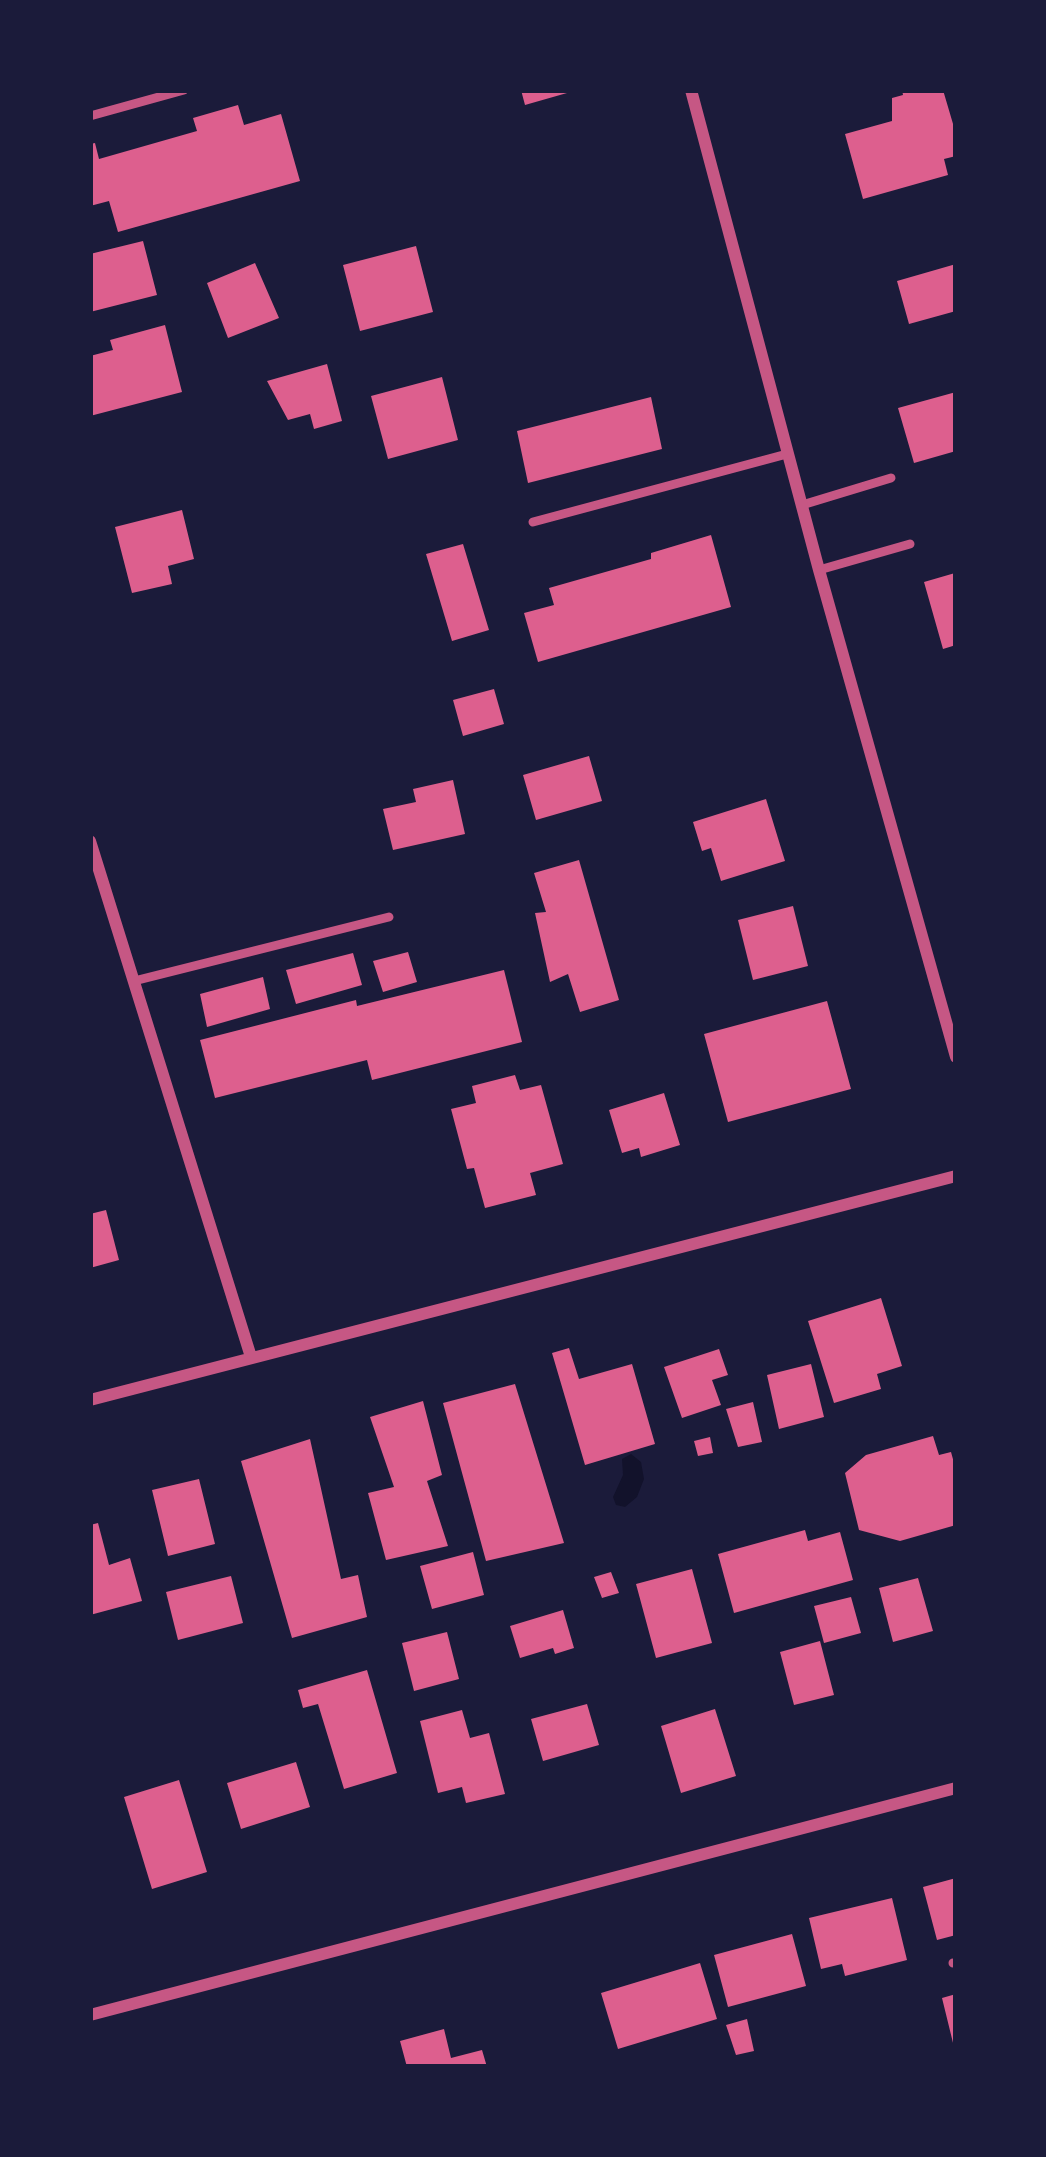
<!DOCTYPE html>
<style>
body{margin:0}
#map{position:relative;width:1046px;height:2157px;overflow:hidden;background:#1b1b3a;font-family:Raleway,sans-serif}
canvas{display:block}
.frame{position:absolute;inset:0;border:93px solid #1b1b3a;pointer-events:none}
</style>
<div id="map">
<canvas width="1046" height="2157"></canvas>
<div class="frame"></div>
</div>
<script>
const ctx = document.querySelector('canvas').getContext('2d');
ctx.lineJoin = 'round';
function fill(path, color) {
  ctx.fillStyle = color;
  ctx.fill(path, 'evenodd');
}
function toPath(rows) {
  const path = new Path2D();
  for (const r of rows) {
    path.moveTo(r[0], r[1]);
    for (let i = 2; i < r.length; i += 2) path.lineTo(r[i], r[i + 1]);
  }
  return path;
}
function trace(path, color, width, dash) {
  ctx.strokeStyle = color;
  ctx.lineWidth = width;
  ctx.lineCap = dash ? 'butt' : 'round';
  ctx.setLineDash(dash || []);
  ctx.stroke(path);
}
const water = toPath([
 [631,1454,641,1462,644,1479,637,1497,625,1507,616,1505,613,1497,623,1475,622,1459]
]);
const building = toPath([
 [521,90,574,90,574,91,525,105],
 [902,90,943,90,956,134,956,156,944,159,948,175,863,199,845,134,892,121,892,98,903,95],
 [238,105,244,125,281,114,300,181,118,232,109,201,90,206,90,144,95,143,99,159,197,131,193,118],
 [143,241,157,295,90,312,90,254],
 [416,246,433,312,360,331,343,265],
 [255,263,279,318,228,338,207,283],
 [956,264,956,311,909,324,897,281],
 [165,325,182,392,90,416,90,356,113,350,110,340],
 [327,364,342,421,314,429,310,414,288,420,267,381],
 [442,377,458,440,388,459,371,396],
 [956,392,956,451,914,463,898,408],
 [651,397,662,449,528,483,517,431],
 [182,510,194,559,168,566,172,584,132,593,115,527],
 [711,535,731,607,538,662,524,613,554,605,549,588,651,559,651,553],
 [463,544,489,630,452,641,426,554],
 [955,573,956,645,943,649,924,582],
 [494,689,504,724,463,736,453,700],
 [589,756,602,801,536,820,523,775],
 [453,780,465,834,393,850,383,809,416,802,413,789],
 [766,799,785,861,721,881,711,848,702,851,693,822],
 [579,860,619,1000,580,1012,568,974,550,982,535,913,546,912,534,873],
 [793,906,808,966,753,980,738,920],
 [408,952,417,982,383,992,373,961],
 [353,953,362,985,296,1004,286,970],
 [504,970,522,1042,372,1080,367,1060,215,1098,200,1040,356,1000,357,1006],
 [263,977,270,1009,207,1027,200,994],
 [827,1001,851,1089,728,1122,704,1034],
 [515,1075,520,1090,541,1085,563,1164,530,1173,536,1195,485,1208,474,1168,467,1169,451,1109,476,1103,472,1086],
 [664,1093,680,1145,641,1157,639,1148,622,1153,609,1110],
 [106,1210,119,1260,90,1268,90,1214],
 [881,1298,902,1366,877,1374,881,1389,834,1403,808,1321],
 [569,1348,579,1379,632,1364,655,1444,585,1465,552,1353],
 [719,1349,728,1375,712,1380,721,1405,682,1418,664,1367],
 [811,1364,824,1417,779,1429,767,1375],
 [515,1384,564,1543,486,1561,443,1403],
 [423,1401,442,1475,427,1481,448,1546,386,1560,368,1493,394,1487,370,1417],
 [753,1402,762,1442,738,1447,726,1409],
 [933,1436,939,1455,951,1452,956,1470,956,1525,900,1541,859,1530,845,1473,866,1455],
 [710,1437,713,1453,698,1456,694,1441],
 [310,1439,341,1579,358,1575,367,1617,292,1638,241,1461],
 [199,1479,215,1544,168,1556,152,1490],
 [98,1523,109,1565,130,1558,142,1601,90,1615,90,1525],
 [805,1530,808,1541,840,1532,853,1580,734,1613,718,1554],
 [473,1552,484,1595,432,1609,420,1566],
 [692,1569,712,1643,656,1658,636,1584],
 [611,1572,619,1593,602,1598,594,1577],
 [231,1576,243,1623,178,1640,166,1592],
 [918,1578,933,1631,893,1642,879,1588],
 [851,1597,861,1633,824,1643,814,1606],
 [563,1610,574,1648,555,1654,553,1648,520,1658,510,1626],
 [447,1632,459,1679,414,1691,402,1643],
 [820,1641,834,1695,794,1705,780,1652],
 [367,1670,397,1773,344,1789,318,1704,303,1708,298,1690],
 [587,1704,599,1745,543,1761,531,1719],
 [715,1709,736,1776,681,1793,661,1726],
 [462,1710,470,1738,489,1733,505,1794,466,1803,462,1787,438,1793,420,1721],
 [296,1762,310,1807,241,1829,227,1783],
 [179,1780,207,1872,152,1889,124,1797],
 [956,1878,956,1935,937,1940,923,1887],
 [892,1898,907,1960,845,1976,842,1964,821,1969,809,1918],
 [792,1934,806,1986,728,2007,714,1955],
 [700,1963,717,2019,618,2049,601,1993],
 [956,1994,956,2047,954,2047,942,1998],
 [747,2019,754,2051,736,2055,726,2025],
 [444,2029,451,2058,482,2050,487,2067,407,2067,400,2041]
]);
const service = toPath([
 [90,116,184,90],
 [802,505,891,478],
 [533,522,787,454],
 [819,570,910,544],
 [134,981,389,917],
 [953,1963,956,1963]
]);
const minor = toPath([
 [691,90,819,570,956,1057],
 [90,841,251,1357],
 [90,1400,956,1176],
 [90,2015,956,1788]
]);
fill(water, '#12122b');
fill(building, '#dd5f8e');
trace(service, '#c65784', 9);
trace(minor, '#c65784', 12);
</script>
